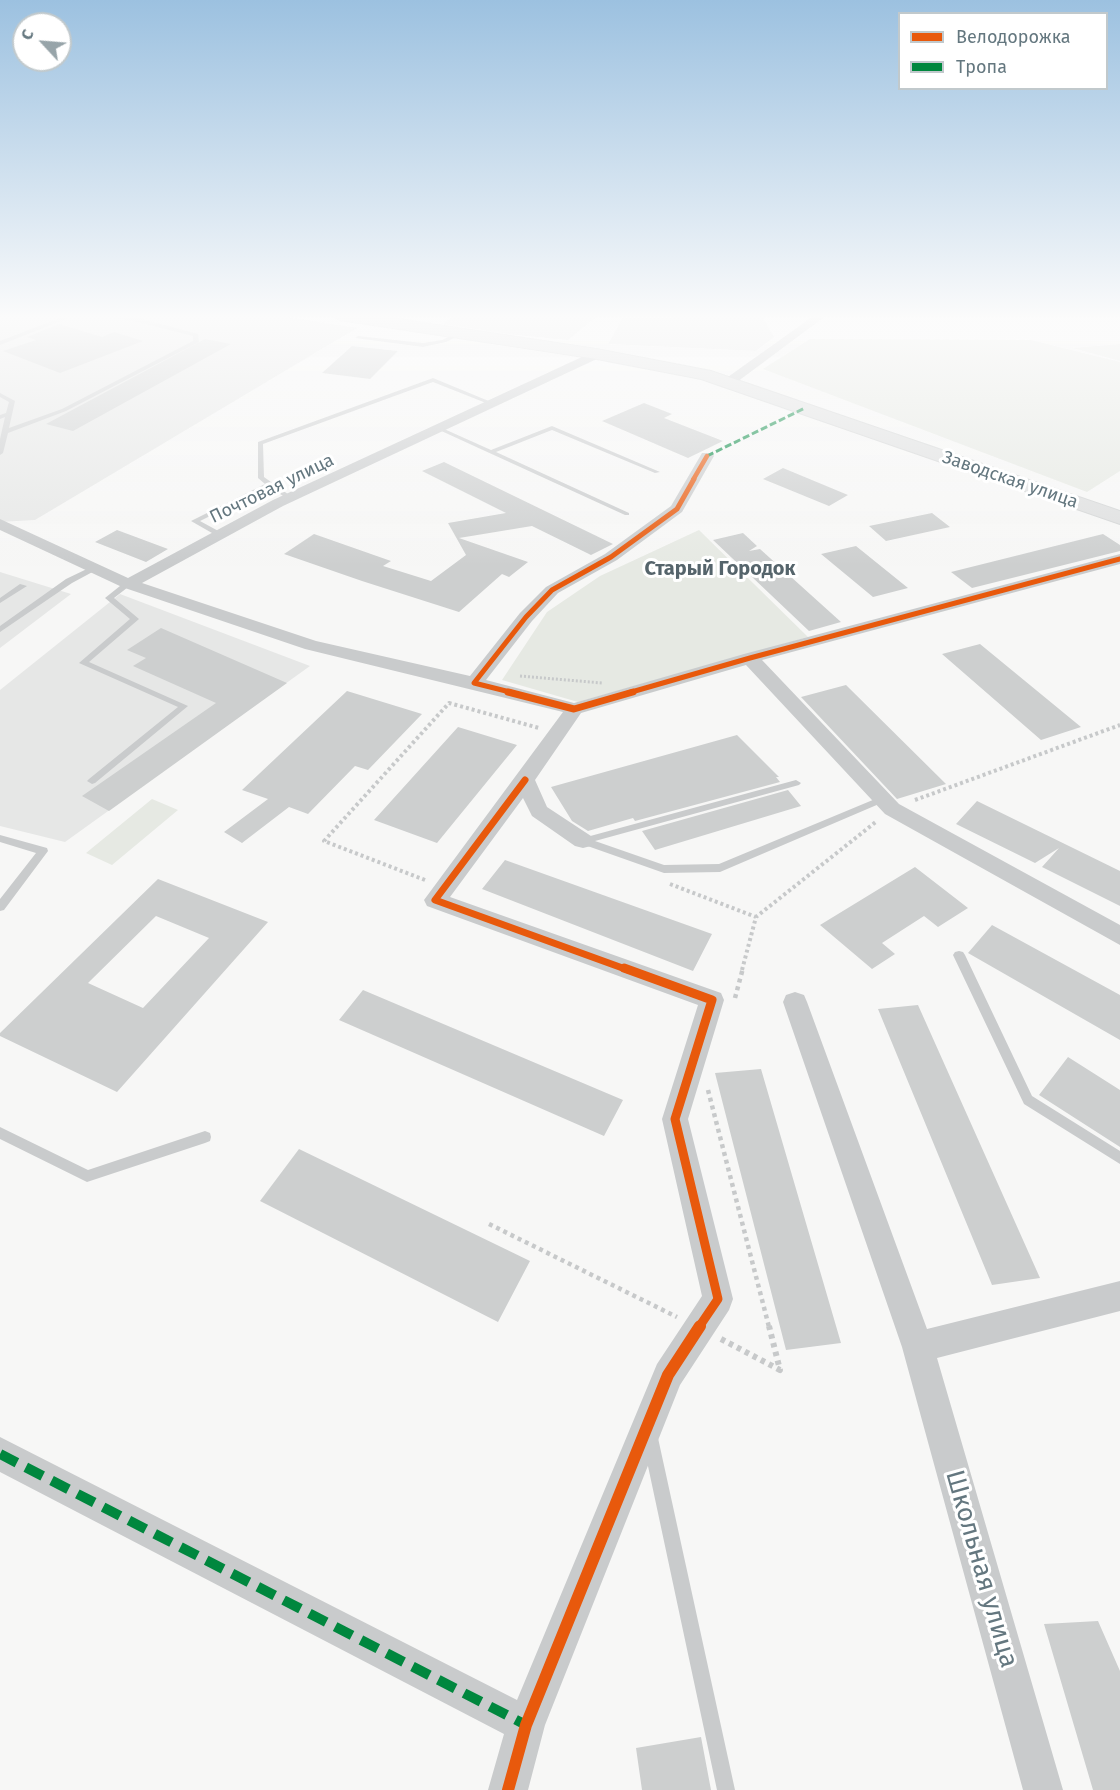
<!DOCTYPE html>
<meta charset="utf-8">
<style>
body{margin:0}
#map{position:relative;width:1120px;height:1790px;overflow:hidden;background:#f7f7f6;font-family:"Fira Sans",sans-serif}
canvas{display:block}
.legend{position:absolute;left:898px;top:12px;width:210px;height:78px;box-sizing:border-box;background:#fff;border:2px solid #c1c9cc;margin:0;padding:8px 10px;list-style:none;font-size:18px;color:#64777f}
.legend li{display:flex;align-items:center;gap:12px;height:30px}
.legend b{width:30px;border:2px solid #c1c9cc}
.north{position:absolute;left:12px;top:12px;width:60px;height:60px;box-sizing:border-box;background:#fff;border:2px solid #c1c9cc;border-radius:50%;rotate:296deg;font-size:16px;font-weight:700;line-height:24px;text-align:center;color:#64777f}
.north::after{content:'';display:block;margin:auto;width:21px;height:27px;background:#97a4a9;clip-path:polygon(50% 0,100% 100%,50% 72%,0 100%)}
</style>
<div id="map">
<canvas width="1120" height="1790"></canvas>
<ul class="legend">
<li><b style="height:8px;background:#e8590c"></b>Велодорожка</li>
<li><b style="height:8px;background:#00873e"></b>Тропа</li>
</ul>
<div class="north">С</div>
</div>
<script>
const ctx = document.querySelector('canvas').getContext('2d');
ctx.lineJoin = 'round';
function fill(path, color) {
  ctx.fillStyle = color;
  ctx.fill(path, 'evenodd');
}
function toPath(rows) {
  const path = new Path2D();
  for (const r of rows) {
    path.moveTo(r[0], r[1]);
    for (let i = 2; i < r.length; i += 2) path.lineTo(r[i], r[i + 1]);
  }
  return path;
}
function trace(path, color, width, dash) {
  ctx.strokeStyle = color;
  ctx.lineWidth = width;
  ctx.lineCap = dash ? 'butt' : 'round';
  ctx.setLineDash(dash || []);
  ctx.stroke(path);
}
function label(font, color, halo, rows, align = 'center') {
  ctx.font = font + ' "Fira Sans",sans-serif';
  ctx.lineWidth = 6;
  ctx.setLineDash([]);
  ctx.textBaseline = 'middle';
  ctx.strokeStyle = halo;
  ctx.fillStyle = color;
  for (const [text, x, y, turn = 0] of rows) {
    ctx.save();
    ctx.translate(x, y);
    ctx.rotate((+turn || 0) * Math.PI / 180);
    ctx.textAlign = isNaN(turn) ? turn : align;
    if (halo) ctx.strokeText(text, 0, 0);
    ctx.fillText(text, 0, 0);
    ctx.restore();
  }
}
const built = toPath([
 [0,315,271,315,357,328,35,520,0,522],
 [455,315,529,316,598,315,568,340,507,334,444,324],
 [678,315,761,315,774,337,756,351,608,344,623,318,674,318],
 [0,572,71,594,0,648],
 [120,594,310,666,65,842,0,826,0,690]
]);
const green = toPath([
 [810,339,1031,340,1120,362,1120,471,1087,492,763,369],
 [1120,344,1120,361,1072,348],
 [699,530,808,637,578,702,502,680,547,612,600,576],
 [152,799,178,810,112,865,86,853]
]);
const building = toPath([
 [59,324,102,337,114,332,143,341,60,373,3,351,36,340,27,337],
 [205,339,231,344,73,431,46,424],
 [352,346,398,351,370,379,322,373],
 [644,403,672,414,664,418,723,441,688,458,602,421],
 [444,462,613,544,591,555,532,526,459,538,528,562,509,577,502,574,459,612,362,581,284,554,314,534,391,561,383,566,431,581,466,555,448,523,506,513,422,471],
 [783,468,848,495,829,506,763,479],
 [932,513,950,527,886,541,869,526],
 [117,530,168,549,146,562,95,542],
 [743,533,757,546,749,551,760,549,841,622,809,631,713,540],
 [1103,534,1120,545,1120,551,972,588,951,572],
 [856,546,908,588,873,597,821,554],
 [161,628,287,683,109,811,82,796,216,703,133,666,146,658,127,650],
 [980,644,1081,727,1041,740,942,654],
 [846,685,946,784,897,799,801,697],
 [347,691,422,714,368,770,355,766,308,814,289,807,242,843,224,832,268,799,242,790],
 [458,727,517,745,437,843,374,820],
 [737,735,779,777,776,777,780,782,635,821,633,818,588,831,572,821,551,787],
 [788,790,801,806,655,850,642,831],
 [977,801,1120,871,1120,906,1042,867,1059,848,1035,863,956,824],
 [505,860,712,934,693,971,482,889],
 [915,867,968,908,938,927,924,916,882,943,895,954,872,969,820,925],
 [158,879,268,922,117,1092,0,1036,0,1033],
 [156,916,209,938,143,1008,88,983],
 [992,925,1120,995,1120,1040,968,953],
 [363,990,623,1100,604,1136,339,1020],
 [918,1005,1040,1278,992,1285,878,1009],
 [1068,1057,1120,1090,1120,1147,1039,1095],
 [761,1069,841,1343,786,1350,715,1073],
 [299,1149,530,1261,498,1322,260,1201],
 [1098,1621,1120,1671,1120,1790,1093,1790,1044,1624],
 [701,1737,711,1790,642,1790,636,1748]
]);
const pathFar3 = toPath([
 [520,676,602,683]
]);
const pathFar2 = toPath([
 [915,800,1120,725],
 [425,880,324,841,449,703,539,728],
 [670,884,756,917],
 [742,970,756,917,877,821]
]);
const pathFar1 = toPath([
 [735,998,743,968],
 [708,1090,769,1327],
 [489,1224,677,1317]
]);
const path = toPath([
 [721,1339,780,1370,769,1326]
]);
const lane = toPath([
 [68,315,76,315,0,345,0,341,68,315],
 [99,315,138,318,198,334,199,342,66,411,8,433,3,453,0,455,0,439,5,417,0,419,0,415,6,413,9,402,0,397,0,393,15,401,9,428,62,409,193,341,193,336,138,322,99,315],
 [460,331,462,334,446,342,423,347,355,338,358,336,423,343,442,340,460,331],
 [433,378,496,404,491,405,433,382,263,444,264,477,292,497,292,499,288,499,269,487,200,521,222,533,222,537,219,537,191,521,265,484,258,478,258,442,433,378],
 [552,426,660,472,655,473,552,430,496,452,629,513,629,515,625,515,437,429,442,428,491,450,552,426],
 [91,567,98,569,72,583,0,632,0,626,66,579,91,567],
 [125,582,132,584,114,598,139,619,89,662,188,706,95,783,92,784,87,781,89,779,178,707,79,663,130,619,105,598,125,582],
 [20,584,27,586,0,603,0,598,20,584],
 [796,780,801,783,799,785,595,841,664,865,719,864,880,797,883,796,888,799,886,801,720,872,664,873,579,843,578,841,583,838,796,780],
 [0,835,47,848,48,851,4,910,0,911,0,899,36,853,0,842,0,835],
 [959,951,963,952,965,955,1032,1096,1120,1151,1120,1164,1024,1104,953,955,955,952,959,951],
 [0,1127,88,1170,205,1131,210,1133,211,1137,210,1141,205,1143,87,1182,0,1139,0,1127],
 [650,1430,655,1433,658,1438,735,1790,717,1790,642,1438,645,1433,650,1430]
]);
const street = toPath([
 [815,315,827,315,733,385,725,385,723,382,725,379,815,315],
 [597,350,603,354,601,357,283,506,142,583,316,641,470,676,520,613,546,587,605,554,671,506,702,453,712,453,714,456,682,512,617,560,558,593,532,621,486,680,574,703,744,654,1120,554,1120,564,762,660,899,804,1120,925,1120,945,885,814,746,665,581,713,535,780,547,807,591,836,594,841,591,846,583,848,575,846,532,816,523,798,450,897,721,993,724,1000,688,1119,733,1299,729,1310,680,1385,545,1725,528,1790,488,1790,504,1734,0,1472,0,1437,517,1700,657,1364,702,1296,662,1119,698,1005,427,906,424,900,563,712,305,649,122,587,0,530,0,519,128,578,273,500,597,350],
 [795,992,804,995,807,1002,927,1329,1120,1281,1120,1311,937,1358,1063,1790,1023,1790,902,1347,783,1002,786,995,795,992]
]);
const secondary = toPath([
 [332,315,371,315,597,349,711,371,1120,511,1120,524,701,379,597,359,340,320,332,315]
]);
const quietFar1 = toPath([
 [707,456,805,408]
]);
const quiet = toPath([
 [0,1454,526,1725]
]);
const cyclewayFar4 = toPath([
 [693,480,707,456]
]);
const cyclewayFar3 = toPath([
 [514,693,474,683,526,617,552,590,611,557,677,509,694,479],
 [628,693,750,658,1120,559]
]);
const cyclewayFar2 = toPath([
 [508,692,574,709,633,692],
 [525,780,435,900,628,970]
]);
const cyclewayFar1 = toPath([
 [624,968,712,1000,675,1119,718,1299,699,1327]
]);
const cycleway = toPath([
 [508,1790,526,1725,668,1375,700,1326]
]);
const farStreetnames = [
 ["Заводская улица",1010,480,19],
 ["Почтовая улица",272,489,-26]
];
const farQuarternames = [
 ["Старый Городок",720,569]
];
const nearStreetnames = [
 ["Школьная улица",981,1569,74]
];
fill(built, '#e6e7e6');
fill(green, '#e6e9e3');
fill(building, '#cdcfcf');
trace(secondary, '#d2d4d4', 2);
trace(pathFar3, '#c7c9ca', 3, [2, 2]);
trace(pathFar2, '#c7c9ca', 4, [3, 3]);
trace(pathFar1, '#c7c9ca', 4.5, [4, 4]);
trace(path, '#c7c9ca', 6, [4.5, 4.5]);
fill(lane, '#c9cbcc');
fill(street, '#c9cbcc');
fill(secondary, '#dedfdf');
trace(quietFar1, '#00873e', 3, [7, 3]);
trace(quiet, '#00873e', 10, [19, 10]);
trace(cyclewayFar4, '#e8590c', 4.5);
trace(cyclewayFar3, '#e8590c', 5);
trace(cyclewayFar2, '#e8590c', 7);
trace(cyclewayFar1, '#e8590c', 9);
trace(cycleway, '#e8590c', 12);
const sky = ctx.createLinearGradient(0, 0, 0, 566);
sky.addColorStop(0, '#9cc1e0');
sky.addColorStop(0.56, '#fbfbfb');
sky.addColorStop(1, '#fbfbfb00');
ctx.fillStyle = sky;
ctx.fillRect(0, 0, 1120, 566);
label('18px', '#64777f', '#fff', farStreetnames);
label('bold 20px', '#55646b', '#fff', farQuarternames);
label('26px', '#64777f', '#fff', nearStreetnames);
</script>
